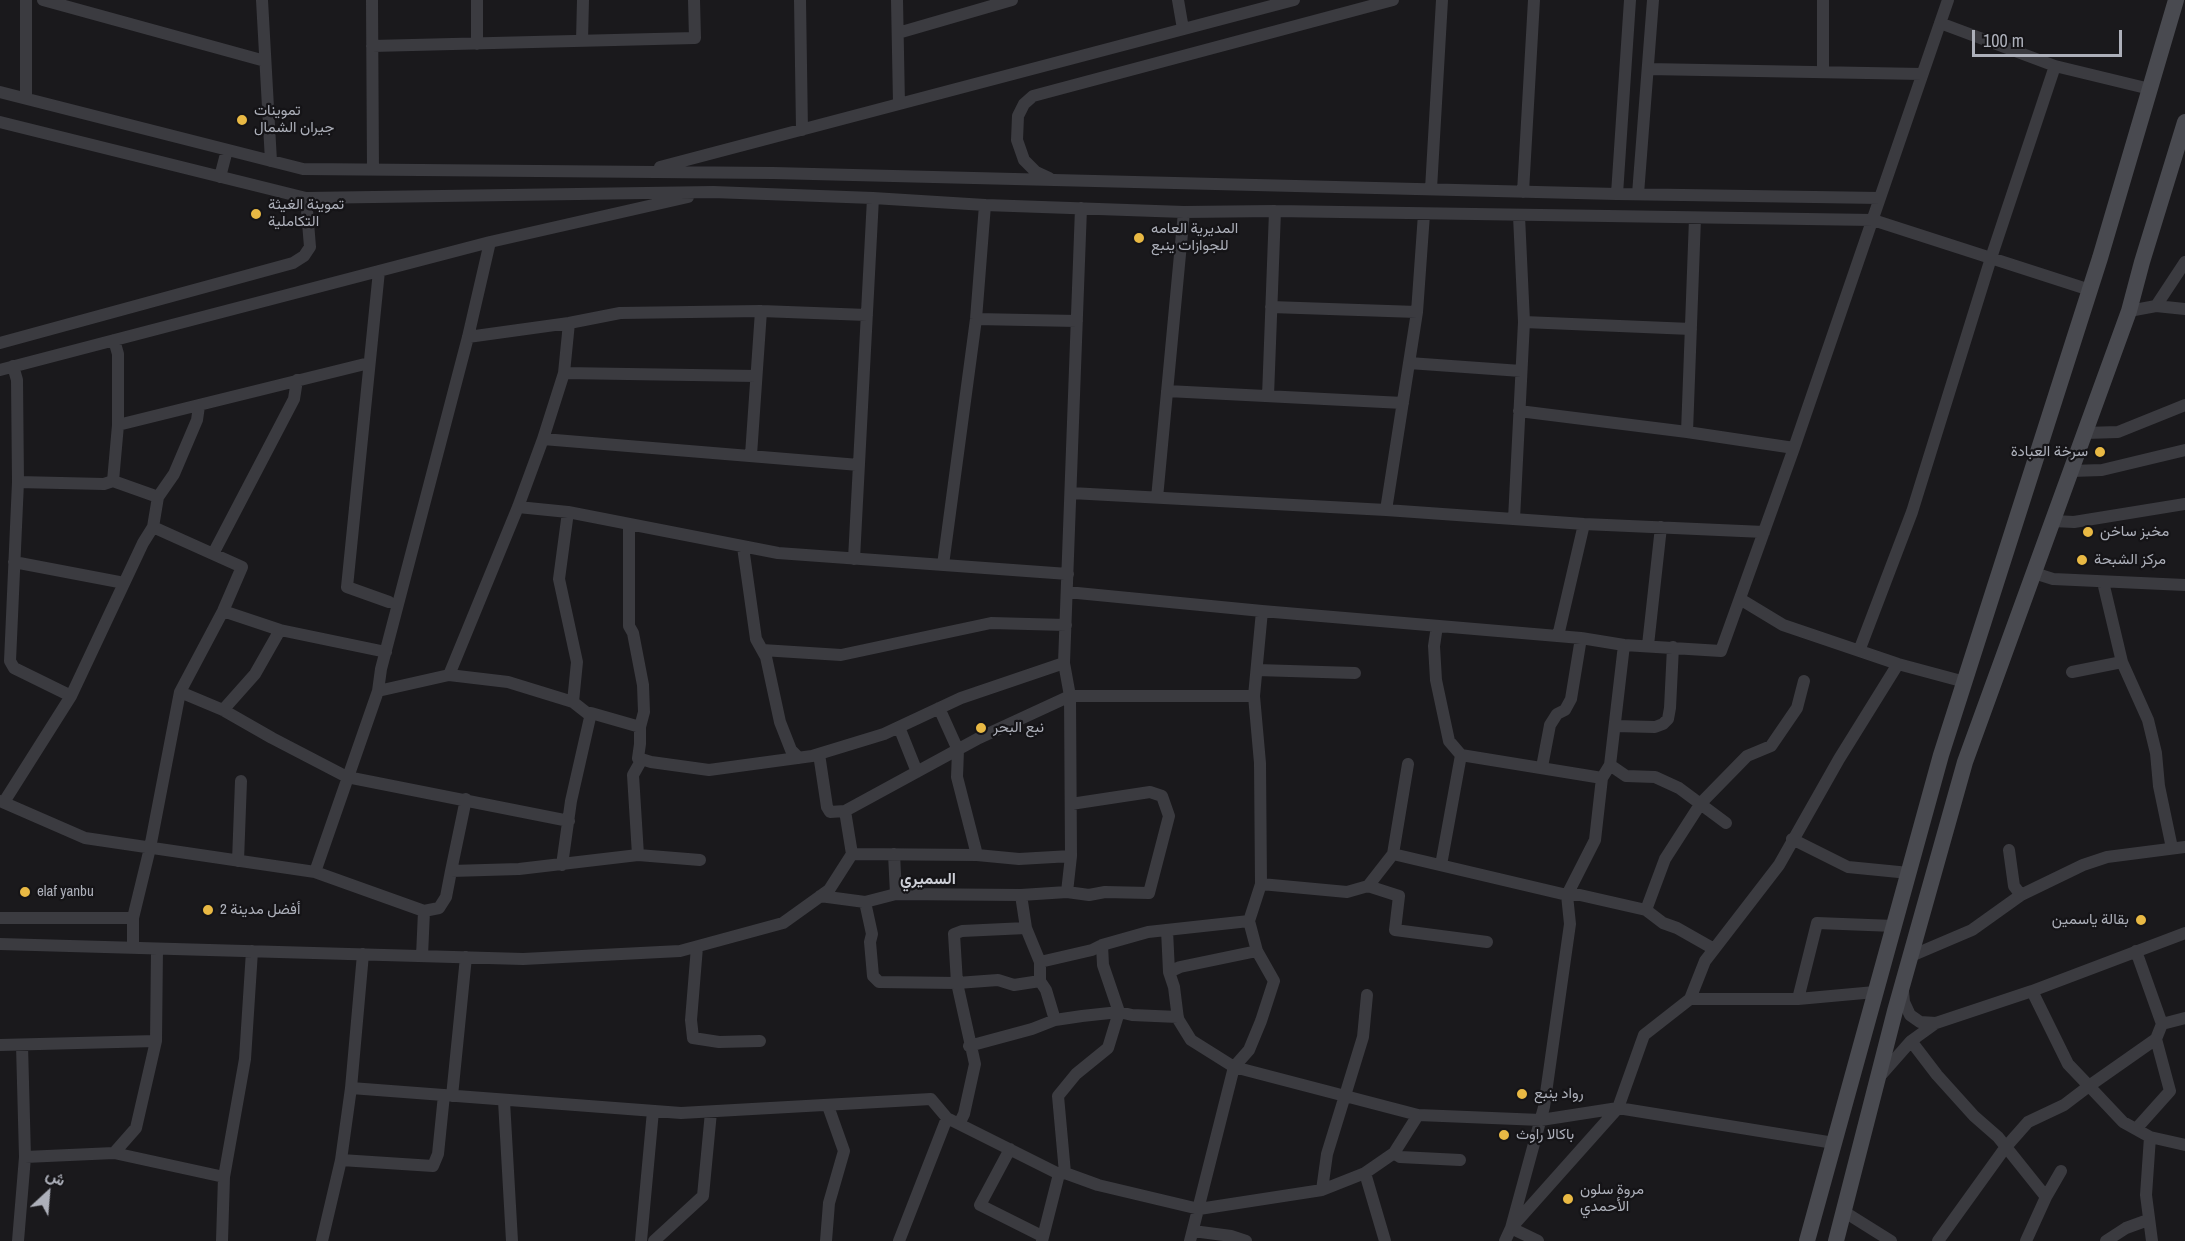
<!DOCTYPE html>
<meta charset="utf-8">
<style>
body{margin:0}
#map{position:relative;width:2185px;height:1241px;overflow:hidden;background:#1a191c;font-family:"Archivo Narrow",Vazirmatn,sans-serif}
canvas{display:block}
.north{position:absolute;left:18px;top:1163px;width:60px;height:60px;-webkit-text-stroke:4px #151417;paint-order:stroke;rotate:26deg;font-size:16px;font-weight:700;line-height:24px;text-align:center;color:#adb0ba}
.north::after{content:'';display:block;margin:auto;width:21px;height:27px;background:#adb0ba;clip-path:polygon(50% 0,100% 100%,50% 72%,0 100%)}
.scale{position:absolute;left:1972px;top:30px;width:150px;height:27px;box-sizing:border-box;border:3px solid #adb0ba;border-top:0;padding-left:8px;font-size:18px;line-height:21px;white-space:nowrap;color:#adb0ba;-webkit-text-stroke:4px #151417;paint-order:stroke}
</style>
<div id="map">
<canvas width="2185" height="1241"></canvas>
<div class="north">ش</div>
<div class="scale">100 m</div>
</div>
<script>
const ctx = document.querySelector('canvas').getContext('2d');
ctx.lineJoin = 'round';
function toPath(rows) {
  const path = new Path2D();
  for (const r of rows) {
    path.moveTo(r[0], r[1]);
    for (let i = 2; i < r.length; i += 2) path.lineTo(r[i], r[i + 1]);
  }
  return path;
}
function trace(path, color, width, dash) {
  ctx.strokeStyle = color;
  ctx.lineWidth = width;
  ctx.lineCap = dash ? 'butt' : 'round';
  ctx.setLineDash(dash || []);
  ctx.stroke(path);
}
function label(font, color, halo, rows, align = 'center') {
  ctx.font = font + ' "Archivo Narrow",Vazirmatn,sans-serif';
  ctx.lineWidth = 4.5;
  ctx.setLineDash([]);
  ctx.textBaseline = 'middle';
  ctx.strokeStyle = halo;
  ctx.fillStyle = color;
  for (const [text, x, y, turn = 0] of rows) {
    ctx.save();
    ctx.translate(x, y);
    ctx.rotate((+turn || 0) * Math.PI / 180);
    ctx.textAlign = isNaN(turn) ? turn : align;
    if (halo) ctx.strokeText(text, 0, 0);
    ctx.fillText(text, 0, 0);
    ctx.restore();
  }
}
const street = toPath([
 [43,0,265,61],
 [262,0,271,161],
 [372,0,373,169],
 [800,0,802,130],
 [897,0,899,104],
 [1178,0,1183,29],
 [1823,0,1823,71],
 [1940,23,2055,66,2150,89],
 [898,33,1012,0],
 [582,41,583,0],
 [477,44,477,0],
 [372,46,695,38,694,0],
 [1648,69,1922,74],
 [0,92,303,169,773,173,1617,194,1880,198],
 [26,98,26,0],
 [0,122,306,198,713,192,873,198,985,205,1184,212,1275,211,1873,220,2090,290],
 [660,167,1294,0],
 [220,177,227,150],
 [1049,178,1036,172,1024,160,1017,140,1018,116,1024,104,1033,96,1393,0],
 [1431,189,1442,0],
 [1523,192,1534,0],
 [1617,194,1630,0],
 [1638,194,1653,0],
 [379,271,347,587,389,602],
 [2156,306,2185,262],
 [1271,307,1417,312],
 [2129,311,2156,306,2185,309],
 [976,319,1077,321],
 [1524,322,1691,329],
 [468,337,569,323,620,313,761,311,867,315],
 [0,343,293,263,304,256,310,247,306,198],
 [1409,363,1521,371],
 [13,366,17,380,18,482,10,661,14,668,71,696],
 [0,370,490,242,688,197],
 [564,373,756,376],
 [1167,391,1403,403],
 [1268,396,1275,211],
 [1519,411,1687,432,1794,448],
 [118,425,369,363],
 [1687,432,1695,218],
 [2085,433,2118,432,2185,405],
 [543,439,859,465],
 [751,455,761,311],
 [2071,471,2102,470,2185,450],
 [113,481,118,425,118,354,114,340],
 [18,482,104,484,113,481,158,497],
 [1071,493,1386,510,1584,524,1764,532],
 [1157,498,1184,212],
 [518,507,568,512,778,553,1068,574],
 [1386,510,1417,312,1424,214],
 [568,512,559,579,577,662,573,702],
 [1514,519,1524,322,1519,216],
 [2053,521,2074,522,2185,504],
 [629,524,629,626,633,633,643,685,644,712,640,727,640,744,638,758,651,762,709,770,812,756,884,734,961,698,1064,663],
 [153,527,158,497,174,474,197,420,199,406],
 [743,547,756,639,766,657,780,722,791,750,799,758],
 [214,552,294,399,297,380],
 [854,559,873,198],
 [14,562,119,582],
 [943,565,976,319,985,205],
 [2034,573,2053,579,2185,585],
 [2103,582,2122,662,2148,720,2156,753,2159,786,2172,848],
 [1067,592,1262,611,1581,638,1624,645,1721,651,1794,448,1948,0],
 [1740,599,1783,625,1898,664,1965,682],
 [223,611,280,630,386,652],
 [1437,626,1434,646,1436,680,1449,741,1461,755],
 [1558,636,1584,524],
 [1648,645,1661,527],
 [762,650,841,655,991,623,1066,625],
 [1859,651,1912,512,1991,258,2055,66],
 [1257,670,1355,673],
 [2072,672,2122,662],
 [449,675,508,682,573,702,587,713,591,713],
 [378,691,449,675,518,507,543,439,564,373,569,323],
 [180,692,223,710,272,738,347,777,569,821],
 [939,708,958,750,957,777,977,855],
 [223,710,255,674,280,630],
 [1615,726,1655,727,1663,724,1668,719,1670,708,1673,647],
 [899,727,917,772],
 [819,754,827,807,830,812,845,811],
 [1610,765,1626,776,1655,777,1679,788,1726,823],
 [1542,767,1550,725,1557,714,1565,710,1571,699,1581,638],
 [0,801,85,838,315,872,424,911,422,956],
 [4,802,71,696,143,543,153,527,242,567,223,611,180,692,150,848,133,918,133,948],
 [1792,839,1848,867,1909,873],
 [2009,850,2014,886,2021,895],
 [852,854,977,855,1019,859,1071,856],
 [894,854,896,894],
 [1393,854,1567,895,1580,895,1646,910,1663,923,1677,928,1714,949],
 [638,855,700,860],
 [238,861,241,781],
 [562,865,571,801,591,713,640,727],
 [1441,865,1461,755,1602,778],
 [451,871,466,799],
 [315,872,378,691,381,669,468,337,490,242],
 [1261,884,1347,892,1368,886,1399,896,1395,930,1487,942],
 [1368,886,1393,854,1408,764],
 [1067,892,1071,856,1070,696,1254,696],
 [1021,895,1026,928,1040,962,1040,981,1046,990,1055,1020],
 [820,896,865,902,896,894,1021,895,1067,892,1089,895,1105,892,1149,893,1169,816,1162,796,1150,792,1071,804],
 [865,902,872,934,870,942,873,976,879,982,957,983,998,980,1014,985,1040,981],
 [1646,910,1665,859,1701,803,1747,756,1771,746,1797,708,1804,681],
 [424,911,439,908,446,897,451,871,519,869,638,855,633,775,642,759],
 [0,918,133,918],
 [1167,930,1169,972,1174,987,1178,1019,1191,1040,1234,1067,1418,1115,1541,1120,1618,1108,1834,1143],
 [0,944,523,959,680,951,783,923,829,890,852,854,845,811,979,738,1070,696,1064,663,1081,208],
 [697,947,691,1020,693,1038,719,1042,760,1041],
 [2136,951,2162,1024,2185,1018],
 [1911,956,1972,930,2021,895,2083,865,2107,857,2185,847],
 [1040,962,1092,950,1102,945,1148,932,1249,921],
 [1169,972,1180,967,1257,951],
 [1903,991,1904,1002,1910,1015,1920,1022,1936,1023],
 [2032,991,2068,1064,2089,1086,2156,1039,2162,1024],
 [1690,999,1798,999,1875,992],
 [1798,999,1817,923,1894,926],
 [1911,1041,1937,1075,1974,1116,1998,1137,2046,1197,2026,1241],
 [0,1045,156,1041],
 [969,1046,1032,1029,1055,1020,1082,1016,1119,1012,1132,1015,1178,1017],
 [1881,1075,1911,1041,1936,1023,2032,991,2185,933],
 [351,1088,681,1113,931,1099,947,1118],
 [452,1096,466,957],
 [504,1101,512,1241],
 [959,1124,964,1114,975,1064,957,983,954,934,962,931,1026,928],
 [2136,1129,2170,1091,2156,1039],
 [2150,1137,2146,1195,2152,1241],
 [1010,1149,980,1205,1042,1236],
 [114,1153,224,1177],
 [1394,1153,1400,1157,1460,1160],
 [25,1157,114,1153,136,1128,156,1041,157,949],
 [341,1160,433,1166,438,1154,444,1095],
 [1065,1173,1058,1096,1076,1074,1108,1048,1119,1012,1103,965,1102,945],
 [1365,1173,1385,1241],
 [1322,1190,1327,1154,1363,1037,1367,995],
 [2046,1197,2061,1171],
 [1843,1211,1891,1241],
 [1193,1231,1231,1236,1246,1241],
 [18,1241,25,1157,22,1045],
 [222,1241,224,1177,245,1059,252,951],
 [322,1241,341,1160,351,1088,363,954],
 [641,1241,653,1111],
 [654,1241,703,1196,711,1112],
 [826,1241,829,1203,844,1151,828,1106],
 [899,1241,947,1118,1059,1174,1065,1173,1098,1185,1199,1209,1322,1190,1365,1173,1394,1153,1418,1115],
 [1042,1241,1059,1174],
 [1190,1241,1234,1067,1249,1050,1261,1021,1274,981,1257,951,1249,921,1261,884,1260,763,1254,696,1262,611],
 [1505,1241,1511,1228,1544,1107,1570,924,1567,895,1595,840,1602,778,1610,765,1624,645],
 [1538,1241,1511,1228,1618,1108,1644,1035,1690,999,1705,961,1779,865,1839,759,1898,664],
 [1938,1241,2005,1148,2028,1122,2064,1105,2089,1086,2123,1122,2150,1137,2185,1145],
 [2106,1241,2126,1228,2148,1220]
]);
const secondary = toPath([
 [1807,1241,1941,755,2100,258,2176,0],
 [1836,1241,1895,1011,1965,762,2129,311,2142,262,2185,122]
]);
const markers = [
 [242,120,6,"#e9b944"],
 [256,214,6,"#e9b944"],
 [1139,238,6,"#e9b944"],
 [2100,452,6,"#e9b944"],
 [2088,532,6,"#e9b944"],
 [2082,560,6,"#e9b944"],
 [981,728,6,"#e9b944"],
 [25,892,6,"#e9b944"],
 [208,910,6,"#e9b944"],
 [2141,920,6,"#e9b944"],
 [1522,1094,6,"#e9b944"],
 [1504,1135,6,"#e9b944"],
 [1568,1199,6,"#e9b944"]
];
const poiNames = [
 ["تموينات",254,111],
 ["جيران الشمال",254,128],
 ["تموينة الغيثة",268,205],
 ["التكاملية",268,222],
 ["المديرية العامه",1151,229],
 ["للجوازات ينبع",1151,246],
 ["سرخة العبادة",2088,452,"right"],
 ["مخبز ساخن",2100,532],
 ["مركز الشبحة",2094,560],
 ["نبع البحر",993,728],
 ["elaf yanbu",37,892],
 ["2 أفضل مدينة",220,910],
 ["بقالة ياسمين",2129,920,"right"],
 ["رواد ينبع",1534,1094],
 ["باكالا راوث",1516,1135],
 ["مروة سلون",1580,1190],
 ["الأحمدي",1580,1207]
];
const neighbourhoodNames = [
 ["السميري",928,880]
];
trace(street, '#3b3b40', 12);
trace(secondary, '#494a50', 16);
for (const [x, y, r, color] of markers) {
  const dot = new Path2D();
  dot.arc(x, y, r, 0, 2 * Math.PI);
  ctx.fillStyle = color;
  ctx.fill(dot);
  trace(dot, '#151417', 2);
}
label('15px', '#adb0ba', '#151417', poiNames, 'left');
label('bold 16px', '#cdcfd7', '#151417', neighbourhoodNames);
</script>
